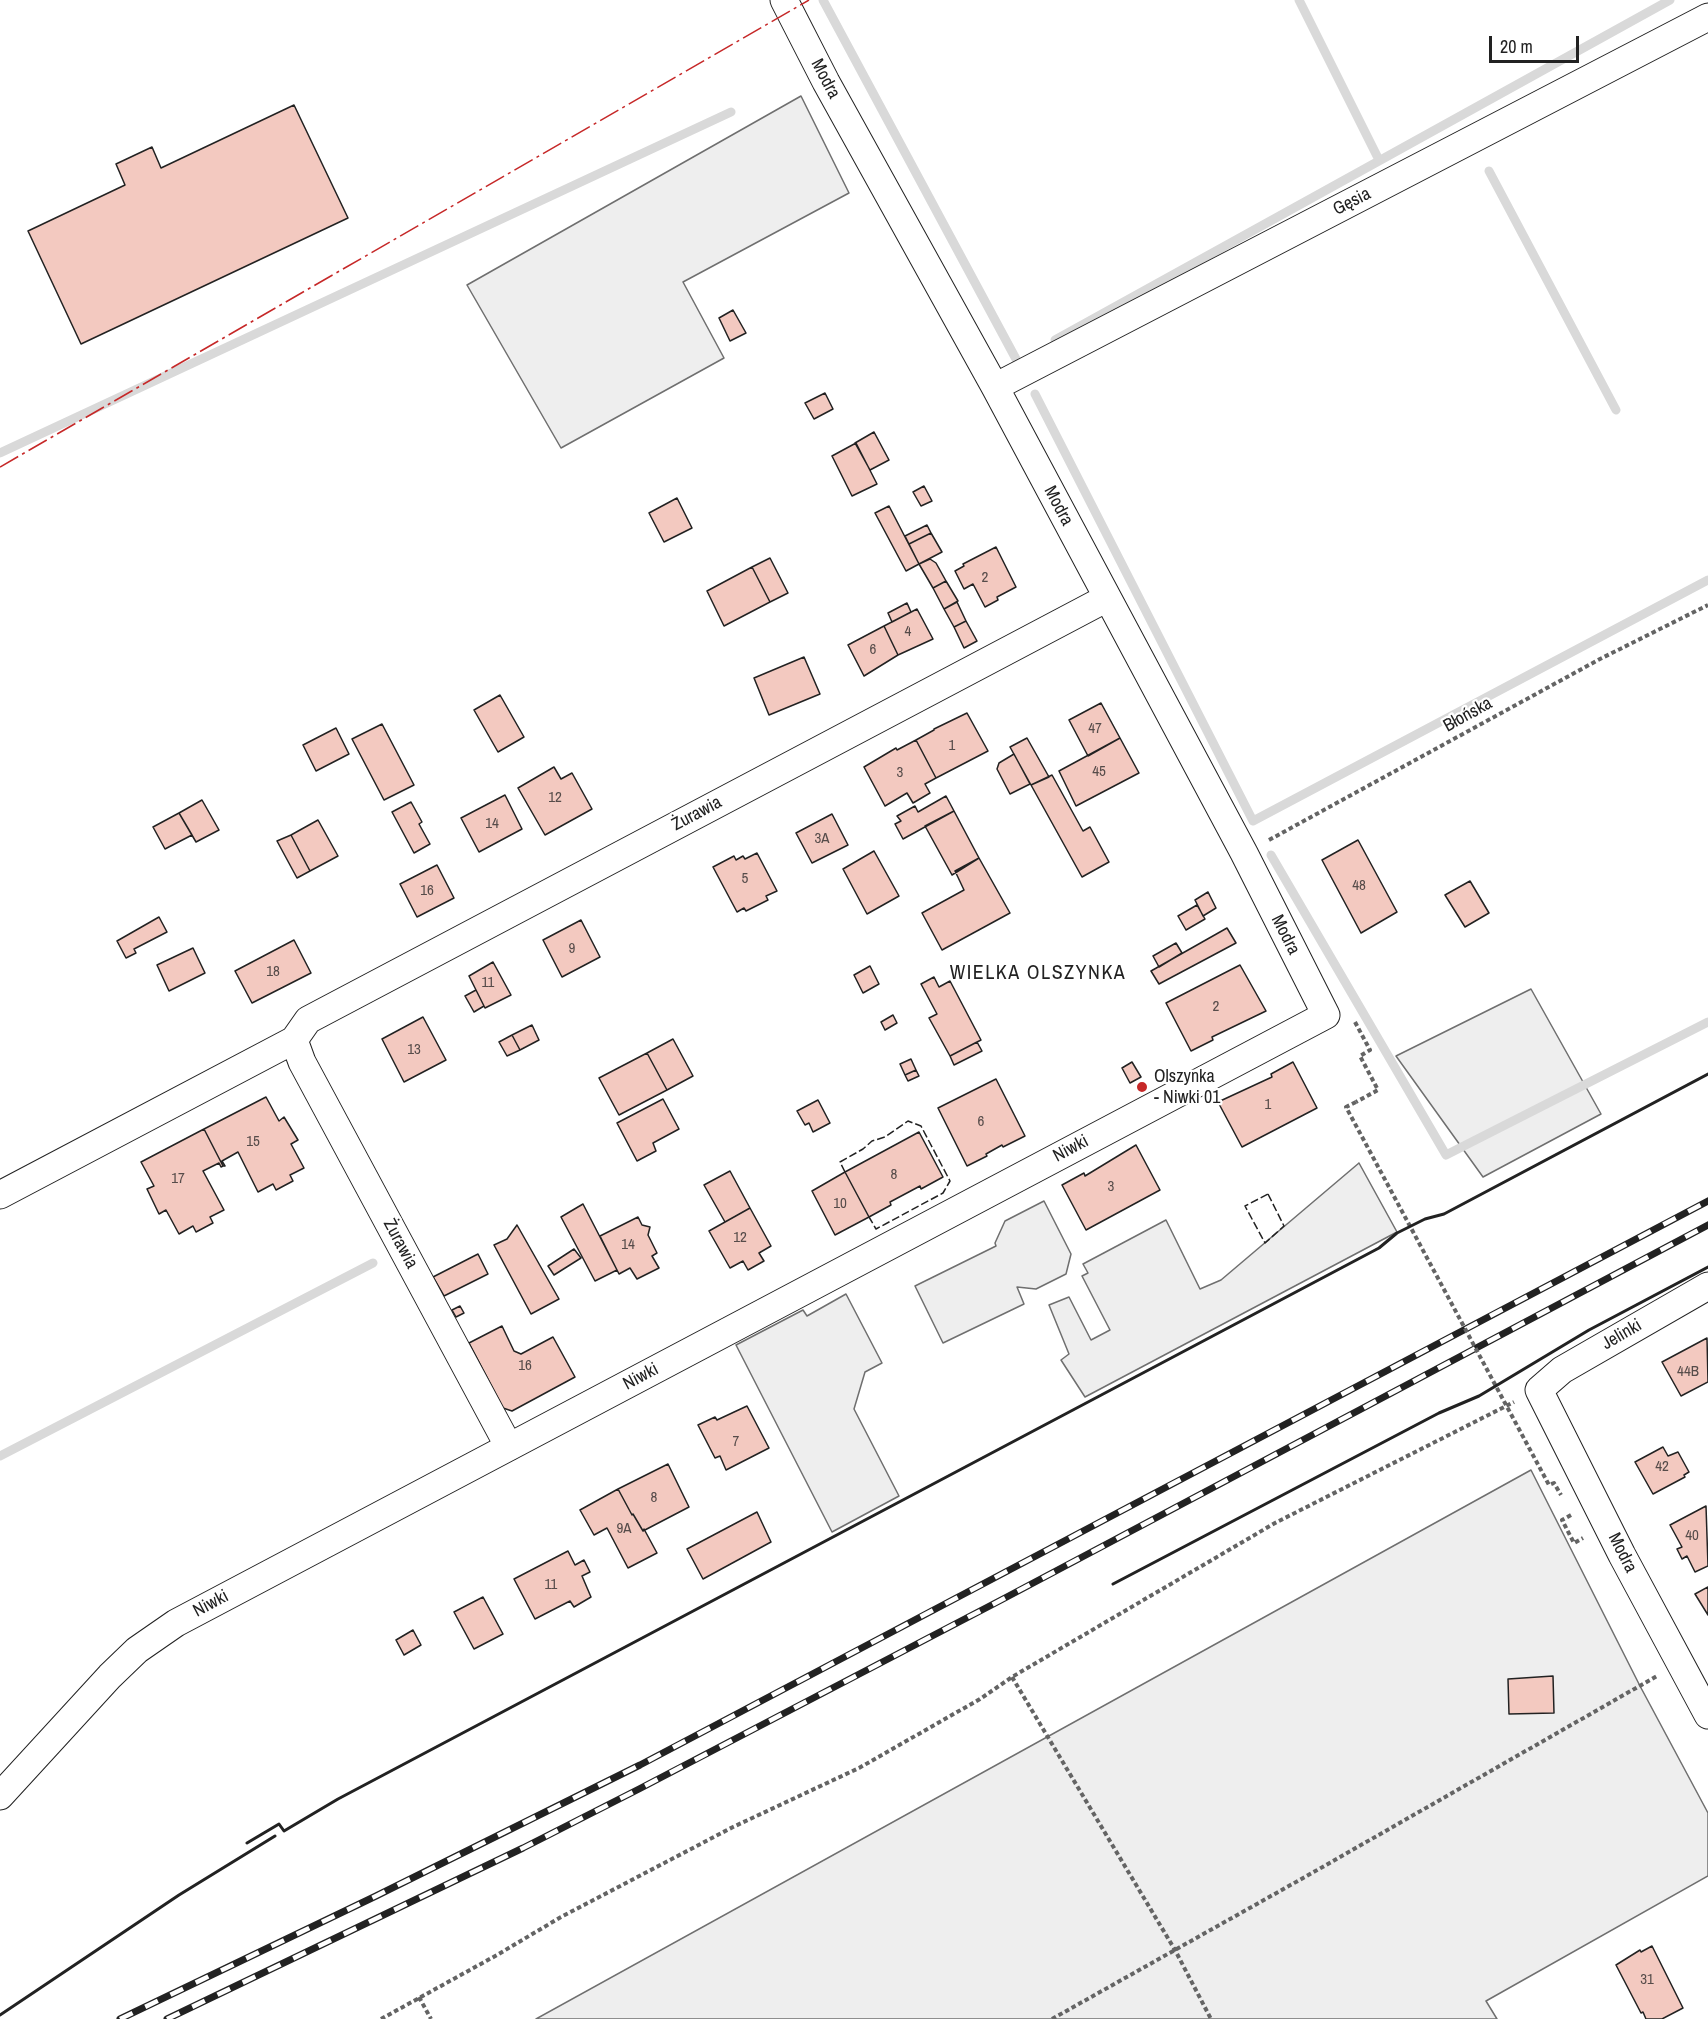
<!DOCTYPE html>
<meta charset="utf-8">
<style>
body{margin:0}
#map{position:relative;width:1708px;height:2019px;overflow:hidden;background:#fff;font-family:"Archivo Narrow",sans-serif}
canvas{display:block}
.scale{position:absolute;left:1489px;top:36px;width:90px;height:27px;box-sizing:border-box;border:3px solid #222;border-top:0;padding-left:8px;font-size:18px;line-height:21px;white-space:nowrap;color:#222;-webkit-text-stroke:4px #fff;paint-order:stroke}
</style>
<div id="map">
<canvas width="1708" height="2019"></canvas>
<div class="scale">20 m</div>
</div>
<script>
const ctx = document.querySelector('canvas').getContext('2d');
ctx.lineJoin = 'round';
function fill(path, color) {
  ctx.fillStyle = color;
  ctx.fill(path, 'evenodd');
}
function toPath(rows) {
  const path = new Path2D();
  for (const r of rows) {
    path.moveTo(r[0], r[1]);
    for (let i = 2; i < r.length; i += 2) path.lineTo(r[i], r[i + 1]);
  }
  return path;
}
function trace(path, color, width, dash) {
  ctx.strokeStyle = color;
  ctx.lineWidth = width;
  ctx.lineCap = dash ? 'butt' : 'round';
  ctx.setLineDash(dash || []);
  ctx.stroke(path);
}
function label(font, color, halo, rows, align = 'center') {
  ctx.font = font + ' "Archivo Narrow",sans-serif';
  ctx.lineWidth = 4.5;
  ctx.setLineDash([]);
  ctx.textBaseline = 'middle';
  ctx.strokeStyle = halo;
  ctx.fillStyle = color;
  for (const [text, x, y, turn = 0] of rows) {
    ctx.save();
    ctx.translate(x, y);
    ctx.rotate((+turn || 0) * Math.PI / 180);
    ctx.textAlign = isNaN(turn) ? turn : align;
    if (halo) ctx.strokeText(text, 0, 0);
    ctx.fillText(text, 0, 0);
    ctx.restore();
  }
}
const green = toPath([
 [801,96,849,193,683,282,724,358,561,448,467,285,801,96],
 [1531,989,1601,1114,1483,1177,1396,1056,1531,989],
 [1359,1163,1397,1232,1085,1397,1061,1360,1069,1354,1049,1305,1069,1297,1091,1340,1110,1330,1082,1276,1088,1273,1083,1264,1166,1220,1200,1289,1221,1280,1359,1163],
 [1044,1201,1071,1254,1066,1274,1036,1289,1017,1287,1024,1304,943,1343,915,1286,996,1246,995,1243,1005,1221,1044,1201],
 [846,1294,882,1363,865,1372,854,1409,899,1496,832,1532,736,1345,803,1310,807,1316,846,1294],
 [1531,1470,1640,1686,1708,1813,1708,1876,1486,2001,1497,2019,536,2019,1531,1470]
]);
const stream = toPath([
 [823,0,1016,359],
 [1299,0,1379,160],
 [1489,171,1616,410],
 [1055,340,1670,0],
 [1035,394,1253,821,1708,580],
 [0,453,731,112],
 [1271,855,1446,1155,1708,1022],
 [0,1456,373,1263]
]);
const building = toPath([
 [294,105,348,218,81,344,28,231,125,185,116,164,152,147,161,168,294,105],
 [733,310,746,333,730,341,719,318,733,310],
 [825,393,833,409,814,419,805,403,825,393],
 [874,432,889,460,870,470,855,443,874,432],
 [856,443,877,484,852,496,832,456,856,443],
 [924,486,932,501,921,506,913,492,924,486],
 [677,498,692,528,664,542,649,513,677,498],
 [889,506,919,564,906,571,875,513,889,506],
 [927,525,931,533,909,544,905,536,927,525],
 [931,533,942,552,919,564,909,544,931,533],
 [996,547,1016,587,997,597,998,600,985,607,973,584,964,589,955,571,964,566,963,564,996,547],
 [770,558,788,593,770,602,752,567,770,558],
 [930,559,936,563,946,581,933,588,919,564,930,559],
 [752,567,770,602,724,626,707,591,752,567],
 [946,581,958,601,944,609,933,588,946,581],
 [957,602,966,621,954,627,944,609,957,602],
 [907,603,911,612,892,622,888,613,907,603],
 [917,609,933,639,898,655,884,626,917,609],
 [966,621,977,641,964,648,954,627,966,621],
 [884,626,898,655,864,676,848,645,884,626],
 [804,657,820,694,769,715,754,678,804,657],
 [500,695,524,737,498,752,474,710,500,695],
 [1101,703,1120,738,1088,756,1069,720,1101,703],
 [967,713,988,751,936,778,916,740,934,730,934,729,967,713],
 [382,724,414,785,384,800,352,739,382,724],
 [336,728,349,754,316,771,303,745,336,728],
 [1027,738,1049,777,1031,785,1010,747,1027,738],
 [1120,738,1139,773,1076,806,1059,771,1120,738],
 [916,740,936,778,925,784,930,793,913,803,907,793,885,806,864,767,896,748,897,750,916,740],
 [1014,754,1030,784,1010,794,997,769,999,763,1014,754],
 [554,767,561,779,572,773,592,809,545,835,518,788,554,767],
 [1052,775,1083,831,1090,827,1109,862,1082,877,1031,785,1052,775],
 [505,795,522,829,479,852,461,818,505,795],
 [946,796,954,811,903,839,895,824,901,821,897,816,915,806,918,812,946,796],
 [202,800,219,830,196,842,179,813,202,800],
 [411,802,422,822,419,824,430,844,414,853,392,812,411,802],
 [954,811,979,858,952,875,925,826,954,811],
 [179,813,192,835,165,849,153,827,179,813],
 [832,814,848,845,812,863,796,833,832,814],
 [318,820,338,856,310,871,291,835,318,820],
 [291,835,310,871,297,878,277,841,291,835],
 [1358,840,1397,912,1361,933,1322,860,1358,840],
 [874,851,899,896,867,914,843,869,874,851],
 [757,853,777,891,766,896,768,900,746,911,744,908,737,912,713,867,734,856,736,860,743,856,745,859,757,853],
 [979,858,1010,913,942,950,922,913,964,890,955,871,979,858],
 [437,865,454,898,417,917,400,884,437,865],
 [1470,881,1489,913,1465,927,1445,895,1470,881],
 [1208,892,1216,908,1203,916,1195,900,1208,892],
 [1197,905,1205,919,1186,930,1178,916,1197,905],
 [159,917,167,932,134,949,136,953,126,958,117,941,159,917],
 [581,920,600,957,562,977,543,940,581,920],
 [1227,928,1236,943,1159,984,1151,971,1227,928],
 [294,940,311,973,252,1003,235,971,294,940],
 [1176,943,1182,953,1159,967,1153,956,1176,943],
 [193,948,205,973,169,991,157,965,193,948],
 [493,962,511,995,485,1008,469,976,493,962],
 [1240,965,1266,1011,1212,1037,1213,1040,1191,1051,1166,1003,1240,965],
 [870,966,879,984,863,993,854,975,870,966],
 [934,977,939,987,950,981,981,1040,950,1056,929,1018,937,1014,921,984,934,977],
 [476,990,484,1006,474,1012,465,996,476,990],
 [893,1015,897,1023,885,1030,881,1022,893,1015],
 [423,1017,446,1060,404,1082,382,1039,423,1017],
 [532,1025,539,1040,520,1050,512,1035,532,1025],
 [512,1035,520,1050,507,1056,499,1042,512,1035],
 [673,1039,693,1076,667,1090,647,1053,673,1039],
 [977,1042,982,1051,954,1065,950,1056,977,1042],
 [647,1053,667,1090,619,1115,599,1078,647,1053],
 [911,1059,916,1070,905,1075,900,1064,911,1059],
 [1132,1062,1141,1077,1130,1083,1122,1068,1132,1062],
 [1293,1062,1317,1108,1242,1147,1218,1102,1272,1077,1271,1074,1293,1062],
 [916,1070,919,1076,908,1081,905,1075,916,1070],
 [996,1079,1025,1136,1003,1147,1002,1145,986,1154,987,1156,967,1166,938,1108,996,1079],
 [266,1097,279,1121,284,1117,298,1140,291,1144,304,1168,290,1175,293,1181,276,1190,273,1184,258,1192,238,1152,222,1161,225,1166,223,1166,204,1129,266,1097],
 [663,1099,679,1129,653,1143,656,1151,637,1161,617,1123,663,1099],
 [818,1100,830,1123,813,1132,809,1123,805,1125,797,1111,818,1100],
 [204,1129,223,1166,221,1167,219,1163,203,1171,224,1210,210,1217,213,1223,196,1232,193,1226,179,1234,166,1210,159,1214,147,1189,154,1186,141,1162,204,1129],
 [919,1132,943,1177,921,1189,920,1186,890,1202,891,1205,869,1217,845,1172,919,1132],
 [1136,1145,1160,1190,1086,1230,1062,1185,1084,1173,1085,1176,1136,1145],
 [730,1171,750,1208,725,1222,704,1185,730,1171],
 [845,1172,869,1217,835,1235,812,1191,845,1172],
 [583,1204,617,1270,595,1281,561,1217,583,1204],
 [750,1208,771,1246,759,1253,764,1261,748,1270,743,1261,730,1268,709,1231,750,1208],
 [638,1217,642,1225,650,1227,648,1235,657,1253,652,1256,659,1268,637,1279,630,1268,619,1274,600,1236,638,1217],
 [517,1225,559,1299,531,1314,494,1245,507,1239,517,1225],
 [574,1249,581,1258,554,1275,548,1266,574,1249],
 [478,1254,488,1274,444,1296,433,1277,478,1254],
 [460,1306,464,1313,456,1317,452,1310,460,1306],
 [502,1326,514,1351,521,1354,553,1337,575,1377,512,1411,503,1408,469,1343,502,1326],
 [1707,1338,1708,1382,1681,1396,1662,1362,1707,1338],
 [747,1406,769,1448,726,1470,720,1456,715,1458,698,1425,715,1417,717,1420,747,1406],
 [1663,1447,1668,1456,1678,1452,1689,1472,1684,1475,1685,1477,1653,1494,1635,1462,1663,1447],
 [668,1464,689,1507,643,1531,633,1514,632,1515,618,1489,668,1464],
 [618,1489,632,1515,633,1514,643,1531,644,1529,657,1553,628,1568,607,1528,594,1535,580,1510,618,1489],
 [1706,1506,1708,1566,1695,1572,1687,1556,1682,1559,1677,1549,1682,1547,1670,1525,1706,1506],
 [757,1512,771,1542,703,1579,687,1549,757,1512],
 [568,1551,575,1565,584,1560,590,1572,582,1576,591,1597,574,1607,570,1601,535,1619,514,1579,568,1551],
 [1708,1587,1708,1615,1695,1594,1708,1587],
 [483,1597,503,1634,474,1649,454,1612,483,1597],
 [413,1630,421,1645,404,1655,396,1640,413,1630],
 [1553,1676,1554,1713,1509,1714,1508,1679,1553,1676],
 [1652,1946,1683,2008,1662,2019,1646,2019,1643,2012,1641,2013,1616,1965,1640,1950,1641,1952,1652,1946]
]);
const path = toPath([
 [1269,840,1600,659,1708,605],
 [1355,1022,1370,1050,1360,1056,1378,1090,1356,1102],
 [1571,1515,1562,1520,1574,1543,1583,1538],
 [1012,1677,1175,1950,1211,2019],
 [419,1997,431,2019],
 [381,2019,497,1955,561,1917,733,1827,859,1768,980,1699,1012,1677,1275,1523,1514,1402],
 [1052,2019,1312,1873,1657,1676]
]);
const minor = toPath([
 [995,387,1708,17],
 [294,1040,302,1062,509,1447],
 [0,1195,294,1040,308,1020,1107,598],
 [1708,1286,1562,1370,1539,1390,1622,1555,1708,1715],
 [0,1796,110,1676,137,1650,176,1623,1326,1015,1244,853,995,387,826,82,784,0]
]);
const rail = toPath([
 [120,2019,376,1896,640,1765,1708,1201],
 [167,2019,523,1848,639,1789,1003,1599,1708,1225]
]);
const pathBridge = toPath([
 [1356,1102,1346,1107,1549,1485,1554,1483,1561,1495]
]);
const fence = toPath([
 [845,1172,840,1162,863,1149,872,1141,885,1137,908,1121,921,1126,950,1181,943,1193,876,1229,869,1217],
 [1268,1194,1284,1226,1265,1243,1245,1206,1268,1194]
]);
const wall = toPath([
 [1113,1584,1439,1413,1479,1396,1589,1330,1708,1267],
 [247,1843,279,1824,284,1831,338,1799,1379,1248,1397,1233,1425,1219,1444,1214,1708,1074],
 [0,2015,179,1895,275,1836]
]);
const power = toPath([
 [0,467,809,0]
]);
const markers = [
 [1142,1087,6,"#c62828"]
];
const numberNames = [
 ["2",985,578],
 ["4",908,632],
 ["6",873,650],
 ["47",1095,729],
 ["1",952,746],
 ["45",1099,772],
 ["3",900,773],
 ["12",555,798],
 ["14",492,824],
 ["3A",822,839],
 ["5",745,879],
 ["48",1359,886],
 ["16",427,891],
 ["9",572,949],
 ["18",273,972],
 ["11",488,983],
 ["2",1216,1007],
 ["13",414,1050],
 ["1",1268,1105],
 ["6",981,1122],
 ["15",253,1142],
 ["8",894,1175],
 ["17",178,1179],
 ["3",1111,1187],
 ["10",840,1204],
 ["12",740,1238],
 ["14",628,1245],
 ["16",525,1366],
 ["44B",1688,1372],
 ["7",736,1442],
 ["42",1662,1467],
 ["8",654,1498],
 ["9A",624,1529],
 ["40",1692,1536],
 ["11",551,1585],
 ["31",1647,1980]
];
const streetNames = [
 ["Modra",825,79,62],
 ["Gęsia",1352,202,-27],
 ["Modra",1058,506,62],
 ["Błońska",1468,715,-29],
 ["Żurawia",697,814,-28],
 ["Modra",1285,935,63],
 ["Niwki",1071,1149,-28],
 ["Żurawia",400,1244,62],
 ["Jelinki",1622,1335,-30],
 ["Niwki",641,1377,-28],
 ["Modra",1622,1553,63],
 ["Niwki",211,1604,-28]
];
const poiNames = [
 ["Olszynka",1154,1077],
 ["- Niwki 01",1154,1098]
];
const neighbourhoodNames = [
 ["WIELKA OLSZYNKA",1038,974]
];
fill(green, '#eee');
trace(green, '#6f6f6f', 1.5);
trace(stream, '#d9d9d9', 9);
fill(building, '#f3c9c0');
trace(building, '#222', 1.5);
trace(minor, '#222', 29);
trace(path, '#646464', 4, [4.5, 3]);
trace(minor, '#fff', 27);
trace(rail, '#222', 7);
trace(rail, '#fff', 4.5, [14]);
trace(pathBridge, '#646464', 4, [4.5, 3]);
trace(fence, '#222', 1.5, [8, 3]);
trace(wall, '#222', 3);
trace(power, '#c62828', 1.5, [21, 4.5, 3, 4.5]);
for (const [x, y, r, color] of markers) {
  const dot = new Path2D();
  dot.arc(x, y, r, 0, 2 * Math.PI);
  ctx.fillStyle = color;
  ctx.fill(dot);
  trace(dot, '#fff', 2);
}
label('15px', '#564c4a', null, numberNames);
label('18px', '#222', '#fff', streetNames);
label('18px', '#222', '#fff', poiNames, 'left');
ctx.letterSpacing = '1.5px';
label('20px', '#222', '#fff', neighbourhoodNames);
ctx.letterSpacing = '0px';
</script>
